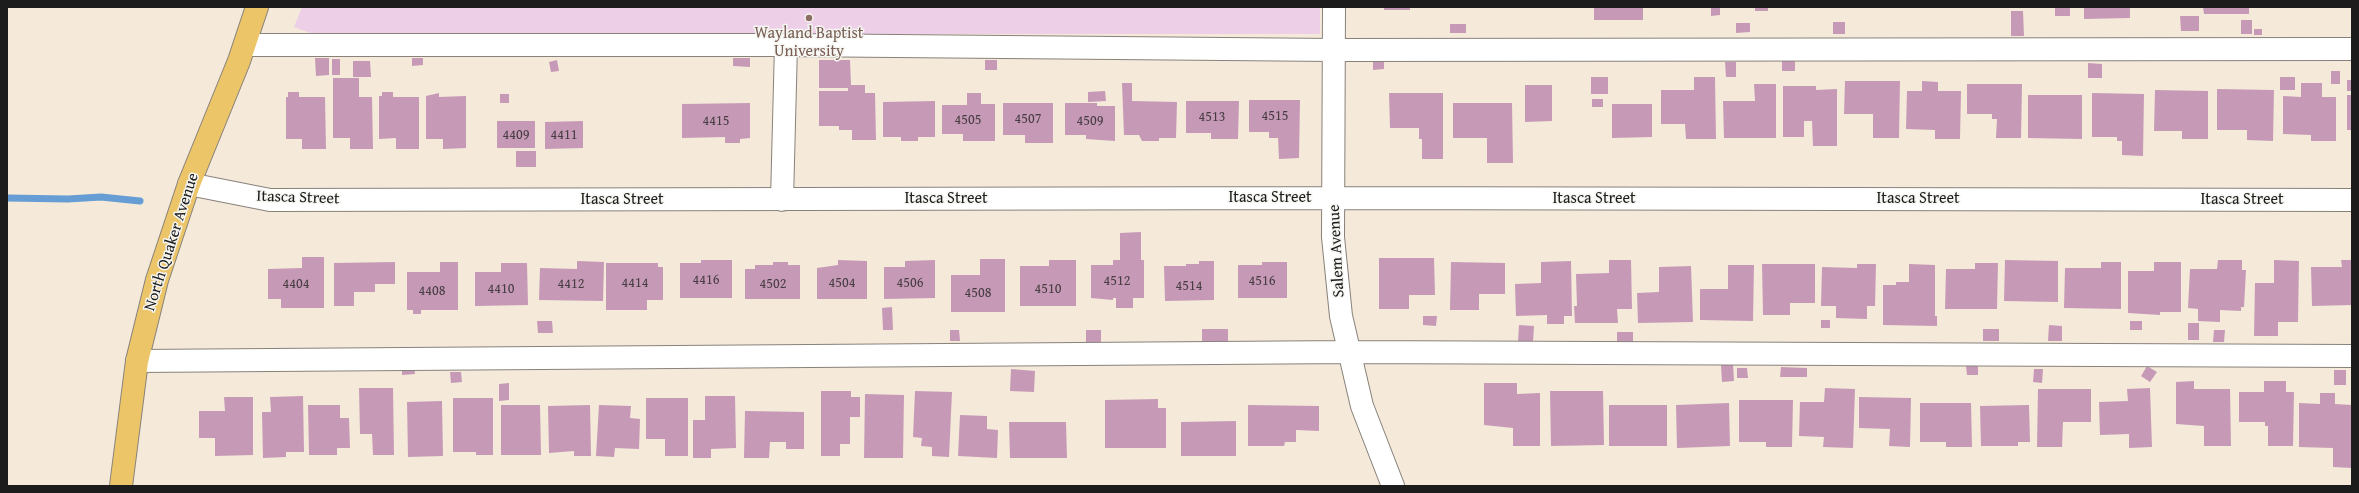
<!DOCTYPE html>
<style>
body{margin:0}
#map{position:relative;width:2359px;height:493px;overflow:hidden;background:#f5e9da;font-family:"Gentium Book Plus",serif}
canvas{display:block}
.frame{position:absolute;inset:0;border:8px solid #1c1c1c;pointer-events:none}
</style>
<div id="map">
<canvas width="2359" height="493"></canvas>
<div class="frame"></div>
</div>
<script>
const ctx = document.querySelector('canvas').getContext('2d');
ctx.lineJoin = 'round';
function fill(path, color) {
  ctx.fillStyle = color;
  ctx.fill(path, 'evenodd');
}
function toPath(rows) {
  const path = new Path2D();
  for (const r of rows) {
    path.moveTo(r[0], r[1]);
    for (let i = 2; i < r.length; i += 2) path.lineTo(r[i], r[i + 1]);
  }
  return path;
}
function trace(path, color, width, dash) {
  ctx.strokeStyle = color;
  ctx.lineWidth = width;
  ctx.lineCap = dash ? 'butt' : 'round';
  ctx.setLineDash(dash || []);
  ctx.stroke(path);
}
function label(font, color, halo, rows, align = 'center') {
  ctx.font = font + ' "Gentium Book Plus",serif';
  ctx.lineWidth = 3;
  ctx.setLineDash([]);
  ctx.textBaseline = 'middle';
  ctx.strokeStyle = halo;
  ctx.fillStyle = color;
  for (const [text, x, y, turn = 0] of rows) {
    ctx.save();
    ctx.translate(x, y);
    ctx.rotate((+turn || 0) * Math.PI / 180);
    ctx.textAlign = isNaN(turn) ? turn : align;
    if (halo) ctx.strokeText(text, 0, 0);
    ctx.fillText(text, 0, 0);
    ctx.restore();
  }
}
const built = toPath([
 [302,7,1320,7,1320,34,313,34,294,27]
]);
const stream = toPath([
 [7,198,68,199,101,197,140,201]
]);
const building = toPath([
 [1384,7,1410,7,1410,10,1384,10],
 [1594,7,1643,7,1643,20,1594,20],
 [1711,7,1720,7,1720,15,1711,16],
 [1755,7,1768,7,1768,11,1755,11],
 [2055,7,2070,7,2070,16,2055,16],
 [2084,7,2130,7,2130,18,2084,19],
 [2203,7,2249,7,2249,14,2204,14],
 [2011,11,2023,11,2024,36,2011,36],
 [2180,16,2199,16,2199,31,2181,31],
 [2241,20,2252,20,2252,34,2241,34],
 [1833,22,1845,22,1845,34,1833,34],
 [1736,23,1750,23,1750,32,1736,33],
 [1450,24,1466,24,1466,33,1450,33],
 [2254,29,2262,29,2262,35,2254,35],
 [315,58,329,58,329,75,316,76],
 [412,58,423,58,423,65,412,66],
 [733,58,750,58,750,67,733,66],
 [1782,58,1795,58,1795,71,1782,71],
 [332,59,340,59,340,75,332,75],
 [557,60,559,71,551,72,549,62],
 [819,60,850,60,851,85,865,85,865,93,875,93,876,140,852,140,852,130,839,130,839,126,819,126,819,91,848,91,848,88,819,88],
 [985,60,997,60,997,70,985,70],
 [1384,60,1384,69,1373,70,1373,61],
 [353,61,370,61,371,77,353,77],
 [1725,62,1736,62,1736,77,1726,77],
 [2088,63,2102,64,2102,78,2088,78],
 [2331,71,2340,71,2340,84,2331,84],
 [1591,77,1608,77,1608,94,1591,94],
 [1694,77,1715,77,1716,139,1686,139,1685,124,1661,124,1661,90,1694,90],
 [2280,77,2295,77,2295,90,2280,90],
 [333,78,359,78,359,97,372,97,373,149,350,149,350,138,333,138],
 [2347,80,2352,80,2352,91,2347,91],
 [1845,81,1900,81,1899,138,1873,138,1873,114,1844,114],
 [1922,81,1938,82,1938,91,1961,91,1960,139,1935,139,1935,130,1906,129,1907,91,1922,91],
 [1122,83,1132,83,1132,101,1177,102,1176,138,1159,138,1159,141,1142,141,1139,135,1124,135],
 [2301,83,2322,83,2322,97,2336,97,2336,141,2311,141,2311,135,2283,134,2283,96,2301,97],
 [1754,84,1776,84,1776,138,1724,138,1723,101,1755,101],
 [1967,84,2022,84,2021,138,1996,138,1997,119,1992,119,1992,114,1967,114],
 [1525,85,1552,85,1552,121,1525,122],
 [1783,86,1816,86,1816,90,1837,89,1837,146,1813,146,1812,121,1804,121,1804,137,1783,137],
 [2217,89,2274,90,2273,141,2247,140,2247,130,2217,130],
 [2155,90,2208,91,2208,139,2182,139,2182,131,2154,131],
 [1105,91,1106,101,1088,102,1088,92],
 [288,92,299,92,299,97,325,97,326,149,302,149,302,139,286,139,286,97,288,97],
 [382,92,393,92,393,97,419,97,419,149,396,149,396,138,379,139,379,96,382,96],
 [439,93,439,97,466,96,466,148,443,149,443,139,426,139,426,96],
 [967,93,981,93,981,104,995,104,995,141,963,141,963,134,942,134,942,105,967,105],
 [1389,93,1443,93,1443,159,1422,159,1422,139,1419,139,1419,128,1390,128],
 [2092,93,2144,94,2143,156,2122,155,2122,141,2117,141,2117,137,2092,137],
 [500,94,509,94,509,103,500,103],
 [2028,95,2082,95,2082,139,2028,138],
 [2347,95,2352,95,2352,130,2347,130],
 [1592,99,1603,99,1603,107,1592,107],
 [1249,100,1300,100,1299,158,1279,159,1278,138,1269,138,1269,132,1249,132],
 [935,101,935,137,918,137,918,141,901,141,901,137,883,137,883,102],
 [1186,101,1239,101,1238,139,1211,139,1211,133,1186,133],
 [750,103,750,138,740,139,740,143,725,143,725,137,682,138,682,104],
 [1003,103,1053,103,1053,143,1025,143,1025,135,1003,135],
 [1065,103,1097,103,1097,106,1115,106,1115,141,1086,139,1086,135,1065,135],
 [1453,103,1512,103,1513,163,1487,163,1487,138,1453,138],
 [1612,104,1652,104,1652,137,1612,138],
 [497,121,535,121,535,148,497,148],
 [583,121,583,148,545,149,545,122],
 [516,151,536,151,536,167,516,167],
 [1141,232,1141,260,1144,260,1144,298,1133,298,1133,308,1116,308,1116,298,1113,298,1113,300,1091,298,1091,265,1113,265,1113,260,1120,260,1120,233],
 [302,257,324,257,324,308,281,308,281,299,268,299,268,269,302,268],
 [1379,258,1434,258,1435,295,1409,295,1409,309,1379,309],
 [980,259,1005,259,1005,312,951,312,951,275,980,275],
 [701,260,732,260,732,298,680,298,680,263,701,263],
 [838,260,867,261,867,299,817,299,817,268,838,265],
 [935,260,935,298,884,299,884,267,905,267,905,261],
 [1049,260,1076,260,1076,306,1020,306,1020,266,1049,266],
 [1609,260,1631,260,1632,309,1617,309,1618,323,1575,323,1574,306,1577,306,1576,274,1609,273],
 [2005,260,2058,261,2058,302,2004,301],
 [2218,260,2242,260,2242,270,2246,270,2244,307,2241,307,2241,311,2220,310,2220,322,2198,321,2198,309,2188,308,2190,269,2217,269],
 [2274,260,2299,261,2298,322,2278,322,2278,336,2254,336,2255,283,2274,283],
 [2341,260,2352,260,2352,305,2312,306,2311,267,2342,267],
 [577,261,604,262,603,301,539,300,540,268,577,269],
 [1199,261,1214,261,1214,300,1165,301,1164,266,1186,266,1186,264,1199,264],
 [1571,261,1572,316,1564,316,1564,324,1547,324,1547,315,1516,316,1515,284,1541,283,1541,262],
 [395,262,395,284,375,284,375,292,354,292,354,306,334,306,334,263],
 [440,262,458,262,458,310,421,310,421,314,413,314,413,310,407,310,407,272,440,272],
 [773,262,788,262,788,265,800,265,800,299,745,299,745,269,755,269,755,265,773,265],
 [1262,262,1287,262,1287,298,1238,298,1238,265,1262,265],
 [1451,262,1505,263,1505,294,1479,294,1479,310,1450,310],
 [2101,262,2121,262,2121,309,2064,308,2065,268,2101,268],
 [2154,262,2181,262,2181,312,2160,312,2160,315,2128,313,2128,271,2154,271],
 [501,263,527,263,528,305,475,306,475,272,501,272],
 [606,263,658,263,658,267,663,267,663,300,647,300,647,310,606,310],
 [1975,263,1998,263,1997,309,1945,309,1946,269,1975,269],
 [1762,264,1815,264,1815,303,1790,303,1790,315,1763,315],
 [1857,264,1876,264,1875,306,1867,306,1867,319,1836,318,1836,306,1821,306,1822,267,1857,268],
 [1909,264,1935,265,1935,316,1937,316,1937,326,1883,325,1883,285,1896,285,1896,282,1909,282],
 [1728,265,1754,265,1753,321,1700,320,1700,289,1728,289],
 [1691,266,1693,322,1638,323,1637,293,1659,292,1659,267],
 [892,307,893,330,883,330,882,308],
 [1423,316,1437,316,1436,326,1423,325],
 [1821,320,1830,320,1830,328,1821,328],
 [537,321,552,321,553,333,538,333],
 [2130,321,2142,321,2142,330,2130,330],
 [2188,323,2199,323,2199,340,2188,340],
 [1519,325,1534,326,1533,342,1518,342],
 [2049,325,2062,326,2062,341,2048,341],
 [1202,329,1228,329,1228,344,1202,344],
 [1983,329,1999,329,1999,341,1983,341],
 [950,330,959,330,960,341,950,341],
 [1086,330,1101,330,1101,343,1086,343],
 [2214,330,2225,330,2224,342,2213,342],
 [1617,332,1633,332,1633,342,1617,342],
 [1733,364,1734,381,1722,382,1721,365],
 [402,366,414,366,415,374,402,375],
 [1966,366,1978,366,1978,375,1967,375],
 [2147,366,2157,372,2150,382,2141,376],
 [1781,367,1807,368,1807,377,1780,377],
 [1737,368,1747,368,1748,378,1737,378],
 [1011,369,1035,371,1034,392,1010,391],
 [2034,369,2043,369,2042,383,2033,382],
 [2334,370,2346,370,2346,385,2334,385],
 [450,372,461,372,462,382,451,383],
 [2194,381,2194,389,2230,389,2231,446,2204,446,2204,426,2176,424,2176,382],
 [2264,381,2286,381,2286,392,2294,392,2293,446,2268,446,2268,426,2265,426,2265,422,2239,422,2239,392,2264,392],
 [509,383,509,400,499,401,499,384],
 [1484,383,1517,383,1517,394,1540,393,1540,446,1513,446,1513,428,1484,425],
 [359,388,393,388,394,455,373,455,372,434,360,434],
 [1825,388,1855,389,1853,448,1823,447,1824,437,1799,436,1800,402,1824,402],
 [2150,388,2152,447,2129,448,2129,434,2100,435,2099,402,2128,401,2127,389],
 [2038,389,2091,389,2091,422,2063,422,2062,447,2037,447],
 [821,391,851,391,851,397,860,397,860,417,850,417,850,444,840,444,840,456,821,456],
 [915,391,952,392,949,457,932,456,932,447,921,446,922,438,913,437],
 [1550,391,1603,391,1604,445,1551,446],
 [2320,393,2335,393,2335,404,2352,405,2352,468,2333,467,2333,448,2299,447,2299,403,2320,404],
 [865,394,904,395,903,458,864,458],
 [303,396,304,452,286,452,286,457,263,458,262,412,271,412,270,397],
 [705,396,735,396,736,448,711,449,711,458,693,458,693,420,705,420],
 [224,397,253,397,253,455,215,456,215,438,199,438,199,411,225,411],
 [1859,397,1911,398,1910,447,1889,446,1890,429,1859,428],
 [453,398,493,398,493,455,476,455,476,452,453,452],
 [646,398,688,398,688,456,665,456,665,439,646,439],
 [1158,399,1158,408,1166,408,1166,448,1105,448,1105,400],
 [1739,400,1793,400,1792,447,1766,447,1766,442,1739,442],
 [442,401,443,456,408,457,407,402],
 [1729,403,1730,446,1677,448,1676,405],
 [1920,403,1971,403,1972,447,1946,447,1946,442,1920,442],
 [308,405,340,405,340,418,349,418,350,448,337,448,337,455,309,455],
 [501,405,540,405,541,455,501,455],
 [590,405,591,456,574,456,574,451,549,453,548,406],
 [599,405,631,406,630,418,640,419,639,449,615,448,614,457,596,456],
 [1248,405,1319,406,1319,431,1296,430,1296,442,1285,442,1284,446,1248,446],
 [1609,405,1667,405,1667,446,1609,446],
 [2029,405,2030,442,2018,442,2018,446,1981,446,1980,406],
 [745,411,804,412,804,449,786,449,786,442,770,442,769,458,744,458],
 [960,415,987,416,987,429,998,430,997,458,958,456],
 [1236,421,1236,456,1181,456,1181,422],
 [1009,422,1066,422,1067,458,1010,458]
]);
const minor = toPath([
 [1334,7,1333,237,1341,316,1362,406,1393,486],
 [245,45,786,45,1334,50,2352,49],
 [189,184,270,200,1334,198,2352,200],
 [782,200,786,45],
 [137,361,1349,352,2352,356]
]);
const major = toPath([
 [121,486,137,361,157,280,189,184,239,61,257,7]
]);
const markers = [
 [809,18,4,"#8d6e63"]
];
const numberNames = [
 ["4515",1275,116],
 ["4513",1212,117],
 ["4507",1028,119],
 ["4505",968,120],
 ["4415",716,121],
 ["4509",1090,121],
 ["4409",516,135],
 ["4411",564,135],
 ["4416",706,280],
 ["4512",1117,281],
 ["4516",1262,281],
 ["4414",635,283],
 ["4504",842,283],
 ["4506",910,283],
 ["4404",296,284],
 ["4412",571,284],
 ["4502",773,284],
 ["4514",1189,286],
 ["4410",501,289],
 ["4510",1048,289],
 ["4408",432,291],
 ["4508",978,293]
];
const educationNames = [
 ["Wayland Baptist",809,34],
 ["University",809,52]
];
const streetNames = [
 ["Itasca Street",298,198,2],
 ["Itasca Street",1270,198],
 ["Itasca Street",946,199],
 ["Itasca Street",1594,199],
 ["Itasca Street",1918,199],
 ["Itasca Street",622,200],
 ["Itasca Street",2242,200],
 ["North Quaker Avenue",172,242,-72],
 ["Salem Avenue",1337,251,-93]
];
fill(built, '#edd0e8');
trace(stream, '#669dd4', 7);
fill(building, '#c69ab6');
trace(minor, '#88827b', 24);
trace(major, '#88827b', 24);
trace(minor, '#fff', 22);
trace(major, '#edc569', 22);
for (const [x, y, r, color] of markers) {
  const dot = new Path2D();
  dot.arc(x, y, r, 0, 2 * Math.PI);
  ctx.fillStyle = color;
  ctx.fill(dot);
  trace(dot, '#f6f6f2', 1.5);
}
label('14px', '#463c42', null, numberNames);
label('16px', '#785e54', '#f6f6f2', educationNames);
label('16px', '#1c1c1c', '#f6f6f2', streetNames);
</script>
